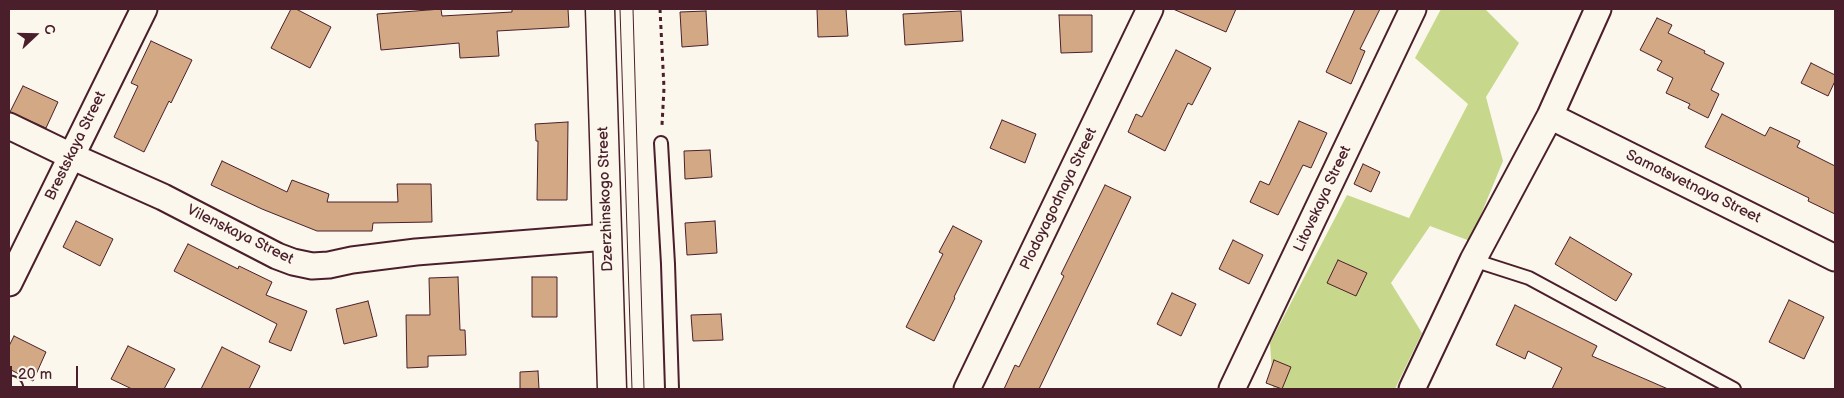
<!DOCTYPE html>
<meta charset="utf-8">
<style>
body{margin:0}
#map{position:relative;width:1844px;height:398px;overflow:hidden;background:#fbf7ec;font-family:"Balsamiq Sans",sans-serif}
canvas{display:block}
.frame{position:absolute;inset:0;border:10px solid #4a1f2b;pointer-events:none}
.north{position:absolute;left:10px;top:10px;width:50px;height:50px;-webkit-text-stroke:4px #fbf7ec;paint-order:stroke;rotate:69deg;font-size:14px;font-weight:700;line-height:20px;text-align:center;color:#4a1f2b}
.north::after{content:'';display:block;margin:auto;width:18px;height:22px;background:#4a1f2b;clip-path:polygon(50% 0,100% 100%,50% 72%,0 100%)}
.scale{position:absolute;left:10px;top:366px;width:68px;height:22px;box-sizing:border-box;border:2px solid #4a1f2b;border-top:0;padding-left:6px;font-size:15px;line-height:18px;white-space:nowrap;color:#4a1f2b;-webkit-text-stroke:4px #fbf7ec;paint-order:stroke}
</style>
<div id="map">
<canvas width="1844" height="398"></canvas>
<div class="frame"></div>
<div class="north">С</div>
<div class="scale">20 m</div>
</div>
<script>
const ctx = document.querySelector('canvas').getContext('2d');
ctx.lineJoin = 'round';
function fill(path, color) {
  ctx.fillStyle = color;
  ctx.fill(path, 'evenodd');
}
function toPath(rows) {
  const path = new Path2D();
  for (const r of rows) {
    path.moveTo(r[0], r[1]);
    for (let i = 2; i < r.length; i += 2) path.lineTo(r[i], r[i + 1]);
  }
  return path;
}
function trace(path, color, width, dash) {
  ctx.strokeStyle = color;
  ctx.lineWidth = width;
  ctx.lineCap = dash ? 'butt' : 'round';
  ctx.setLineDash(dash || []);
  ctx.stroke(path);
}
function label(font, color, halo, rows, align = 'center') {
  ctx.font = font + ' "Balsamiq Sans",sans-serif';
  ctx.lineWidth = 4.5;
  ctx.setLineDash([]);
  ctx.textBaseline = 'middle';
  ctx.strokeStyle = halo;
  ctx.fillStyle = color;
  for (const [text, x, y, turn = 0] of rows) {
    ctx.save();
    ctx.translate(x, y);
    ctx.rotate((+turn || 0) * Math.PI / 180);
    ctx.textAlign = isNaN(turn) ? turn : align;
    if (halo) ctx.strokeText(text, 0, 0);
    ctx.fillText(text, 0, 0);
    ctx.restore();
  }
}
const green = toPath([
 [1441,9,1485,9,1519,43,1486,97,1503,161,1470,241,1430,226,1391,283,1422,333,1395,389,1273,389,1270,343,1347,195,1409,218,1468,104,1415,58]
]);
const building = toPath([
 [291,9,296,9,331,27,310,68,271,48,291,9],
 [441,9,442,16,512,12,512,9,568,9,569,27,497,31,499,56,460,58,459,43,381,50,377,14,441,9],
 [817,9,846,9,848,36,818,37,817,9],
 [1173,9,1236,9,1226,32,1173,9],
 [1355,9,1380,9,1360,49,1365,51,1351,84,1326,72,1355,9],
 [706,11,708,45,682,47,680,12,706,11],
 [961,11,963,41,905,45,903,14,961,11],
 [1059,15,1092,15,1092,52,1061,53,1059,15],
 [1657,18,1672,25,1668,33,1705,51,1704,53,1724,63,1711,90,1719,94,1708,118,1688,108,1690,104,1666,93,1673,78,1657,70,1662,61,1640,50,1657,18],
 [151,41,192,60,171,103,169,101,144,152,114,137,138,86,131,83,151,41],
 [1176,50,1211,68,1192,105,1188,103,1165,151,1128,132,1136,114,1142,117,1176,50],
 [1811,63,1835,75,1835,81,1828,96,1801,83,1811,63],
 [23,86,58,102,46,128,10,112,23,86],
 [1722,114,1765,136,1770,127,1800,141,1797,147,1835,166,1835,214,1808,201,1809,198,1705,147,1722,114],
 [1002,120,1036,134,1025,163,990,148,1002,120],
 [1299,121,1327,133,1311,168,1303,165,1278,215,1250,202,1260,181,1269,185,1299,121],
 [568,122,567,200,537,200,538,141,536,141,535,124,568,122],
 [710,150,712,177,685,179,684,151,710,150],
 [222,161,287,192,292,180,329,194,327,202,398,202,397,184,431,184,432,222,373,223,372,231,317,231,262,209,211,185,222,161],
 [1363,164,1380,172,1371,192,1354,184,1363,164],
 [1105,185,1131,197,1039,389,1004,389,1015,365,1019,367,1064,276,1061,274,1105,185],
 [76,221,113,239,100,266,63,247,76,221],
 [715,221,717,253,687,255,685,223,715,221],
 [953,226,982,241,954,297,955,298,934,341,906,327,943,254,939,252,953,226],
 [1570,237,1632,274,1616,301,1555,264,1570,237],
 [1233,240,1263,255,1249,284,1219,269,1233,240],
 [188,244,238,269,239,266,272,282,266,295,307,311,291,351,269,342,277,324,174,271,188,244],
 [1338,260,1367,273,1356,296,1327,283,1338,260],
 [458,277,460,330,465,330,466,355,428,356,428,367,407,368,406,315,430,315,429,278,458,277],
 [532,277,557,277,557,317,532,317,532,277],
 [1172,293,1196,304,1181,336,1157,324,1172,293],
 [1789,300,1824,317,1804,359,1769,342,1789,300],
 [368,301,377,336,344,344,336,309,368,301],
 [1515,305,1597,346,1592,356,1668,389,1552,389,1562,368,1528,351,1525,359,1496,345,1515,305],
 [721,314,723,340,693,341,691,315,721,314],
 [14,336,46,352,33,381,9,369,9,346,14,336],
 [128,346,175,369,164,389,132,389,111,379,128,346],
 [222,347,260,366,249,389,201,389,222,347],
 [1274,360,1291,367,1282,389,1266,383,1274,360],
 [538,371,539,389,520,389,520,372,538,371]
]);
const path = toPath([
 [660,9,664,88,662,125]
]);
const service = toPath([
 [661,143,668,264,672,389],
 [1473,260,1529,278,1734,389]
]);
const minor = toPath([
 [1550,116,1835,258],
 [9,126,71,156,163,197,277,256,293,262,312,266,329,265,352,260,416,252,607,237],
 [9,283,144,9],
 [9,389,10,389],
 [967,389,1150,9],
 [1232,389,1413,9],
 [1412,389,1473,260,1550,116,1598,9]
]);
const secondary = toPath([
 [600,9,612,389]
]);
const tram = toPath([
 [620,9,632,389],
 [633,9,644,389]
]);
const streetNames = [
 ["Brestskaya Street",76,146,-64],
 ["Samotsvetnaya Street",1693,187,26],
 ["Dzerzhinskogo Street",606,199,-92],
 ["Plodoyagodnaya Street",1059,199,-64],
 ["Litovskaya Street",1323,199,-65],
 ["Vilenskaya Street",240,235,26]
];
fill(green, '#c7d88d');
fill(building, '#d3a884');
trace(building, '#4a1f2b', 1);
trace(service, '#4a1f2b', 16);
trace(minor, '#4a1f2b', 29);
trace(secondary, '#4a1f2b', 31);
trace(path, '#4a1f2b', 3, [4, 4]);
trace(service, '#fbf7ec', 12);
trace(minor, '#fbf7ec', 25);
trace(secondary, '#fbf7ec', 28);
trace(tram, '#4a1f2b', 1);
label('15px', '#4a1f2b', '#fbf7ec', streetNames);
</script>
